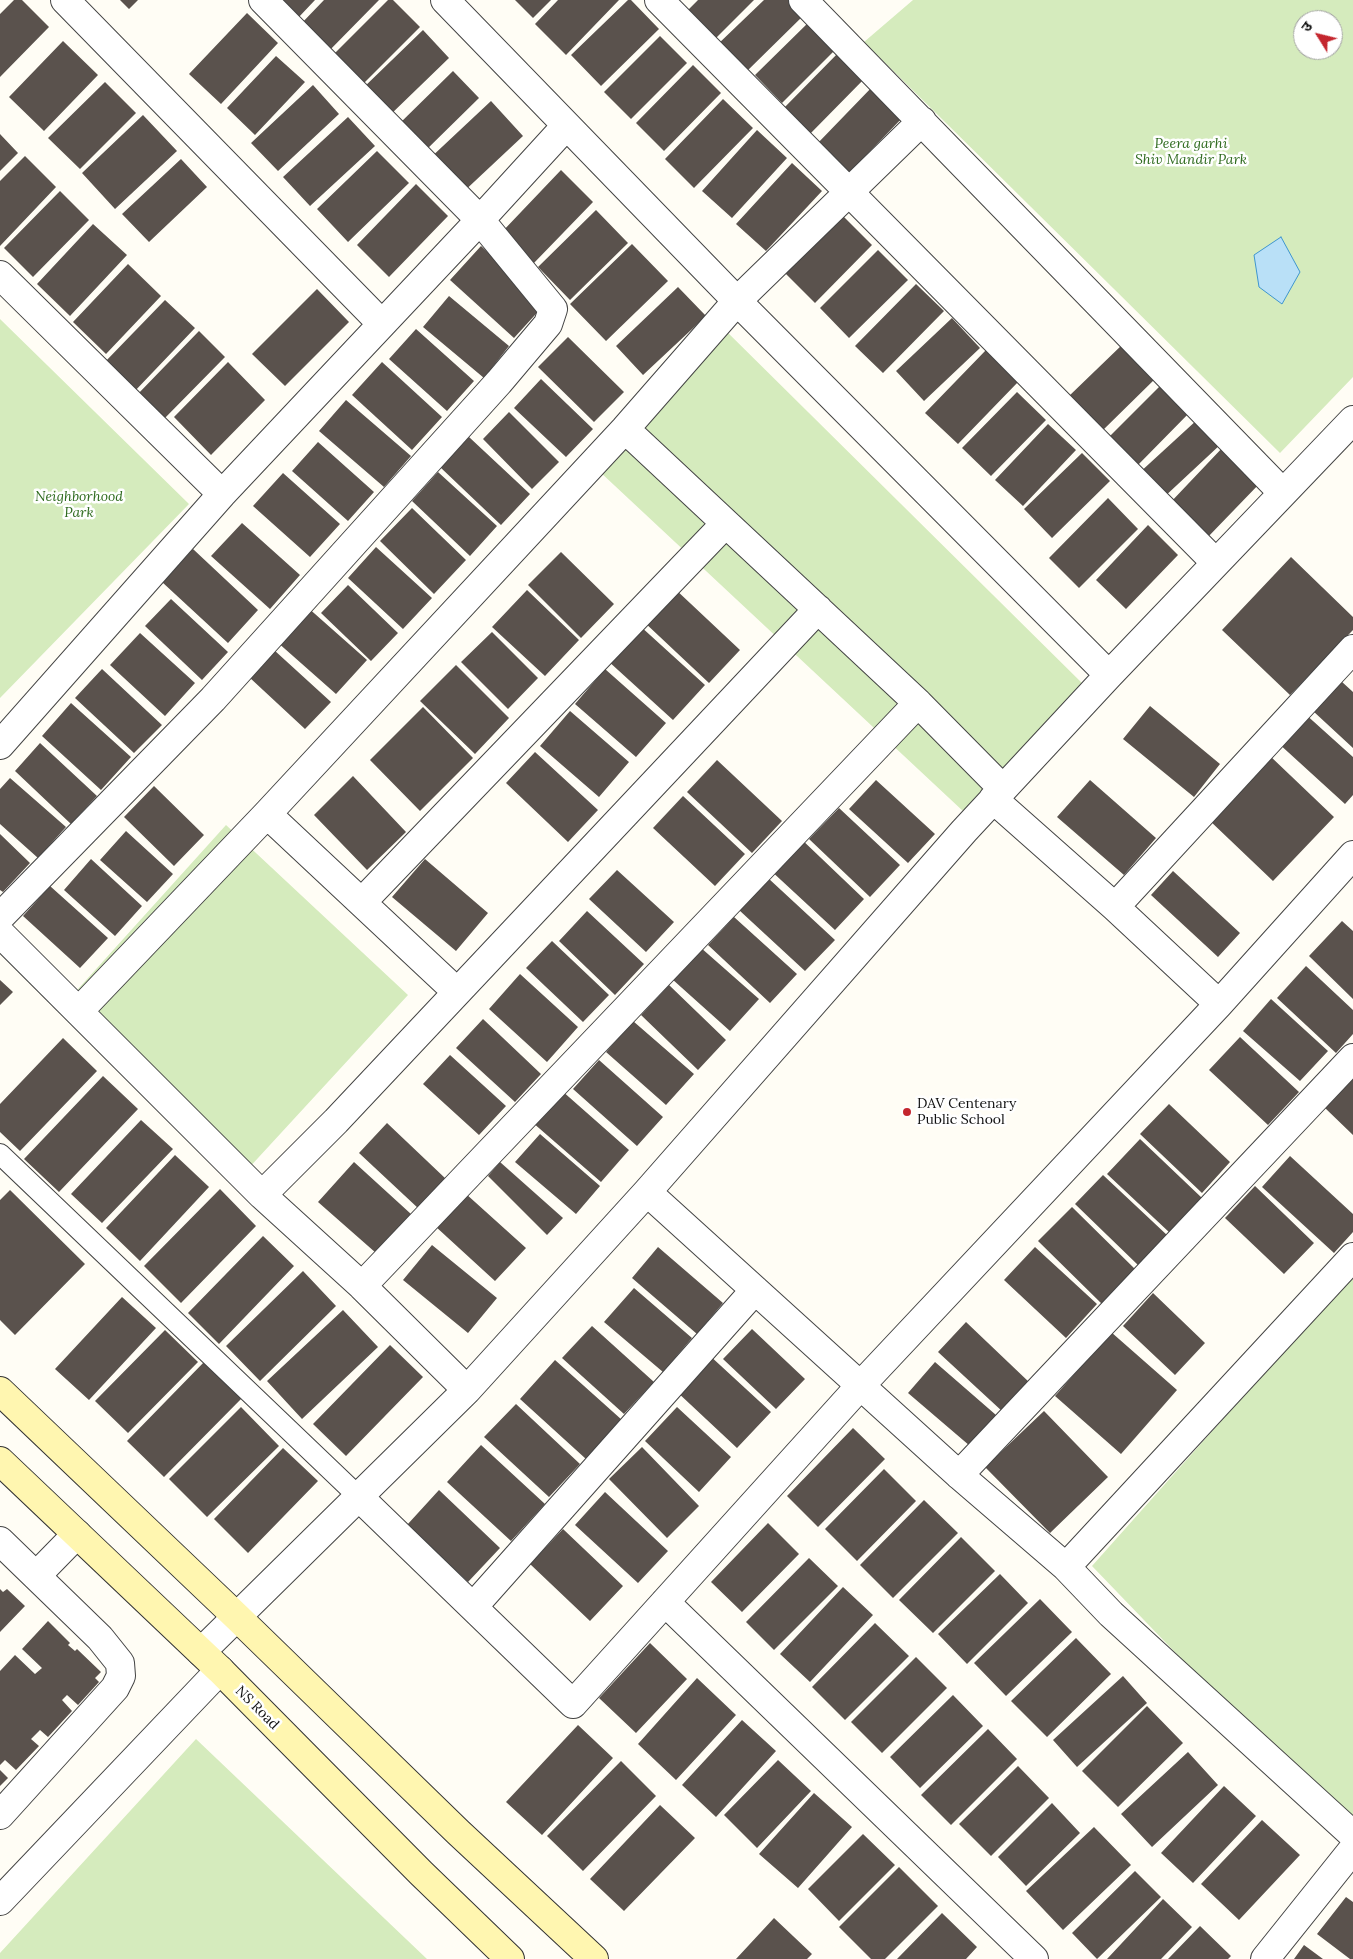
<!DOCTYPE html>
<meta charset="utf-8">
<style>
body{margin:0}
#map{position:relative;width:1353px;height:1959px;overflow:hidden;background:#fffdf5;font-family:Lora,"Noto Sans Devanagari",serif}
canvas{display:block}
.north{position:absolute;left:1293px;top:10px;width:50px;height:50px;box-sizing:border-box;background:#fff;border:1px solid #a0a0a0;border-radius:50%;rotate:306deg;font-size:14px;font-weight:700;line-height:20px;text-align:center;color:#111}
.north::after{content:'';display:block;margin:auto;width:18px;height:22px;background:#c4262e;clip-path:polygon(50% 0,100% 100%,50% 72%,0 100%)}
</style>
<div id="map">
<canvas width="1353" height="1959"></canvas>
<div class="north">उ</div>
</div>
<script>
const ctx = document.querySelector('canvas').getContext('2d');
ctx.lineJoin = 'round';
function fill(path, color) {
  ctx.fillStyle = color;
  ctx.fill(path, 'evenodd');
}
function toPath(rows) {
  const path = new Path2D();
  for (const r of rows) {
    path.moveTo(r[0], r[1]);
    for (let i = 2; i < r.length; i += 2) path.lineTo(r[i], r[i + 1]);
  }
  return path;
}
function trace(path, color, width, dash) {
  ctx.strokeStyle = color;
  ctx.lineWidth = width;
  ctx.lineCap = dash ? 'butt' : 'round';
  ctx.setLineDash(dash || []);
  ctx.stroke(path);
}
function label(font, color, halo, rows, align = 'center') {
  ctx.font = font + ' Lora,serif';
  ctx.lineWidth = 5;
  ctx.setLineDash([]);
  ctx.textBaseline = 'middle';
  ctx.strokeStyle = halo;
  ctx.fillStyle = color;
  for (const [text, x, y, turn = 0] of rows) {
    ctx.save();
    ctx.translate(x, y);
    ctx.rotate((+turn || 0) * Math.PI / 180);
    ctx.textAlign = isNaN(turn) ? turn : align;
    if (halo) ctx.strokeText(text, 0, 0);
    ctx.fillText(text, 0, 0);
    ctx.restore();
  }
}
const green = toPath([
 [913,0,1353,0,1353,377,1280,453,864,42],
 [1303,20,1333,20,1333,50,1303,50],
 [0,319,189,504,0,698],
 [716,321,1085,686,964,812,584,457],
 [226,825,408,995,235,1183,60,1009],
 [1353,1273,1353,1819,1296,1778,1092,1566],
 [196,1739,427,1959,0,1959,0,1953]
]);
const water = toPath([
 [1281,237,1300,272,1282,304,1259,287,1254,255,1281,237]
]);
const building = toPath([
 [14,0,22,0,49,27,0,77,0,14],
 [120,0,138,0,129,9],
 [278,0,315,0,298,18],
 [324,0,379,0,325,55,298,27],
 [388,0,393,0,420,27,362,85,333,55],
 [515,0,551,0,533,18],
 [558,0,619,0,566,55,535,24],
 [628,0,631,0,659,29,601,86,571,55],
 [698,0,754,0,711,43,683,15],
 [764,0,791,0,805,14,744,74,716,46],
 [247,13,278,43,221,104,189,74],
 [812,19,839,46,782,103,755,75],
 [423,30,449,58,388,117,361,90],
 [660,36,687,63,631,119,604,92],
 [63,41,98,75,44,131,9,97],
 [842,49,868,75,808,136,782,110],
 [276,56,305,82,255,135,227,108],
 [693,65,721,93,664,151,636,123],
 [453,71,479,98,423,153,397,126],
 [105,82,136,113,80,169,48,138],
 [313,85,339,114,278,171,251,143],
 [874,85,905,115,847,175,816,145],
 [723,99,753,128,694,188,665,159],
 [491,101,523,136,459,196,427,161],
 [143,115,177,151,115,209,82,173],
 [348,117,375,146,310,206,283,177],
 [757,130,787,158,732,218,702,191],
 [0,134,18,153,0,171],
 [377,151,409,183,348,242,317,209],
 [25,156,56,187,0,246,0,181],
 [181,159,207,187,149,242,122,214],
 [792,163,822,191,766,251,736,224],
 [561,170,593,202,533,264,501,233],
 [416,184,448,216,389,277,357,245],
 [60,191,89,220,33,277,4,248],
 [596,210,628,243,570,300,538,267],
 [839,212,872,245,815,303,782,270],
 [93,224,127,255,70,316,37,284],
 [632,244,668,281,606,341,570,304],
 [481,246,545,304,514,338,450,280],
 [878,250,908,280,849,338,820,308],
 [128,264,161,296,106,354,73,322],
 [916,284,944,311,883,373,855,346],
 [678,287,706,316,643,375,616,346],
 [317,289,349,322,285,386,252,354],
 [449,296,509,346,484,378,423,327],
 [165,300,195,328,133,393,103,364],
 [952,318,980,348,924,401,896,371],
 [416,329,474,381,447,411,389,359],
 [199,331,225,357,161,422,135,397],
 [568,337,624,392,594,422,538,367],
 [1124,343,1157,377,1101,432,1068,397],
 [986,350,1018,382,958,444,925,413],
 [228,362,265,400,211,455,174,417],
 [382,362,442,417,412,450,352,395],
 [541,379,593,429,566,457,514,408],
 [1166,380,1194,408,1135,468,1107,439],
 [1017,392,1046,420,991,476,962,448],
 [346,400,411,456,384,487,319,431],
 [509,412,559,462,532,489,483,439],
 [1198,419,1221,444,1162,499,1138,474],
 [1048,424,1076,450,1023,506,995,480],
 [469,437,530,494,501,525,440,467],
 [318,442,374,492,348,521,292,471],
 [1225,445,1262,481,1206,539,1169,504],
 [1082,453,1110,481,1052,538,1024,509],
 [438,472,497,526,470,556,412,501],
 [283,473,340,524,310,557,253,506],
 [1108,498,1138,529,1079,588,1049,558],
 [412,508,466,560,434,594,380,541],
 [242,523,300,575,270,609,211,556],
 [1148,525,1178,555,1126,609,1096,580],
 [376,547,432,598,403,629,348,578],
 [193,549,258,610,228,643,162,582],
 [561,552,614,604,581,638,528,585],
 [1291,557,1353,617,1353,630,1290,695,1222,630],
 [348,585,398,633,371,661,321,613],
 [674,588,740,650,709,683,643,621],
 [527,590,579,640,545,676,492,627],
 [171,599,228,652,202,680,145,626],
 [306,606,367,660,336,694,276,641],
 [639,625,705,685,673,720,607,660],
 [492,632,538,678,508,709,461,662],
 [140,633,195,683,165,716,110,665],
 [274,650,331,702,305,729,249,677],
 [456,665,509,718,475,754,420,701],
 [102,669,162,725,134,753,75,698],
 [605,669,666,723,636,757,575,704],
 [1341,681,1353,692,1353,748,1313,711],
 [71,703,131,757,101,790,42,736],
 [1150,706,1220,764,1194,797,1123,739],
 [423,707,473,758,420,811,370,760],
 [570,711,629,762,599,797,540,746],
 [1303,712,1353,757,1353,795,1345,804,1277,742],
 [40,743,97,796,71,824,15,771],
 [535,752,598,810,568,842,506,783],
 [1269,755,1334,817,1273,881,1208,819],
 [717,760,782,821,752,853,687,792],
 [353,776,406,832,367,870,314,815],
 [10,778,66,827,38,858,0,824,0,789],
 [876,780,935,834,908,863,849,809],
 [1090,780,1156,838,1124,875,1057,817],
 [154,786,204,835,174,866,124,817],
 [683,796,745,854,715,886,653,828],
 [839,808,900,865,870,897,809,839],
 [126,831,173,874,147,902,100,860],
 [0,834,30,863,3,892,0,890],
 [798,836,864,899,835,930,768,868],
 [91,859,142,906,115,936,64,890],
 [425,859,488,913,456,951,392,897],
 [617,870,674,922,646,952,589,899],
 [1173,871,1240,933,1218,957,1151,895],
 [768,878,835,940,805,971,739,910],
 [50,886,108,938,80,968,23,916],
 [587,911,644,964,615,995,559,941],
 [734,917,797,974,770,1003,708,945],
 [1342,921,1353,931,1353,999,1309,956],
 [552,941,609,995,583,1022,526,968],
 [700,947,759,999,730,1031,672,979],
 [1306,966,1353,1010,1353,1034,1336,1053,1277,998],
 [520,974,578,1027,547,1062,489,1009],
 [0,980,13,992,0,1005],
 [669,985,726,1040,698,1070,641,1015],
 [1271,999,1328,1051,1300,1081,1243,1031],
 [483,1019,541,1074,515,1102,456,1048],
 [633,1021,694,1074,666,1105,606,1052],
 [1240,1037,1299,1092,1268,1125,1209,1070],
 [63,1038,97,1071,20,1151,0,1132,0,1104],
 [450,1055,506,1106,479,1135,423,1084],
 [599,1060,663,1117,637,1146,573,1089],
 [103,1076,138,1109,59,1192,24,1159],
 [1353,1078,1353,1135,1325,1108],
 [561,1090,629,1150,601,1182,532,1122],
 [1169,1104,1230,1162,1202,1193,1140,1134],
 [141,1120,173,1149,102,1223,71,1194],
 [387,1123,446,1179,419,1209,359,1153],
 [540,1134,600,1186,576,1214,515,1162],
 [1140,1139,1202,1198,1170,1233,1107,1174],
 [175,1155,209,1187,140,1261,106,1228],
 [1290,1156,1353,1214,1353,1232,1334,1253,1262,1187],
 [354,1162,411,1214,376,1253,318,1202],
 [500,1162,563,1218,547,1235,488,1176],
 [1103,1175,1168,1236,1139,1266,1075,1204],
 [1255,1186,1314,1243,1284,1274,1225,1218],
 [220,1189,256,1226,181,1303,144,1266],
 [10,1190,85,1264,15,1335,0,1320,0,1200],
 [465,1193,526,1248,495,1281,435,1226],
 [1072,1207,1136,1270,1102,1304,1038,1241],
 [263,1236,294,1266,219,1344,188,1313],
 [432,1245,497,1298,468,1333,403,1280],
 [658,1247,723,1303,697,1334,632,1278],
 [1035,1247,1097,1304,1066,1338,1004,1280],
 [303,1271,336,1306,260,1381,226,1346],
 [634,1288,692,1338,663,1372,604,1322],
 [1153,1293,1205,1343,1175,1375,1123,1326],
 [122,1297,156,1328,89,1400,55,1369],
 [343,1310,378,1347,302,1419,267,1381],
 [966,1322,1030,1383,1003,1412,938,1352],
 [592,1326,654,1382,624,1414,562,1358],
 [752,1329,805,1379,776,1409,723,1359],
 [165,1330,198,1362,128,1433,95,1401],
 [1111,1332,1177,1390,1121,1454,1055,1396],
 [390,1345,423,1377,346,1456,313,1424],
 [708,1354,771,1412,737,1448,675,1390],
 [555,1360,622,1420,586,1459,520,1399],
 [205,1361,242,1398,164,1477,127,1441],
 [935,1362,996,1415,970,1446,908,1393],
 [516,1404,580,1464,549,1497,484,1437],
 [241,1407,279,1446,207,1517,169,1479],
 [677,1407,731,1457,699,1492,645,1441],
 [1044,1411,1108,1477,1050,1533,985,1467],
 [853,1428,885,1459,818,1527,787,1496],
 [481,1445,545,1504,511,1541,447,1482],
 [642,1447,699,1506,667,1538,609,1479],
 [283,1448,318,1481,248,1553,214,1519],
 [884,1469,916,1501,857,1561,825,1529],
 [439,1490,500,1548,468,1582,407,1525],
 [605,1492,668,1551,638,1583,575,1525],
 [924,1500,958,1533,893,1598,860,1565],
 [768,1523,799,1554,742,1612,711,1582],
 [563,1529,623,1586,590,1621,530,1564],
 [961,1537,995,1571,933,1633,899,1600],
 [809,1558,838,1586,774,1650,746,1622],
 [1000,1574,1028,1603,967,1664,938,1634],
 [843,1587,873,1615,810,1682,780,1654],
 [0,1589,3,1592,7,1589,25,1606,0,1632],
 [1040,1599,1072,1632,1006,1696,974,1663],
 [48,1621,70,1643,68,1645,75,1651,77,1649,101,1672,95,1678,99,1682,78,1705,67,1695,62,1700,72,1711,48,1737,40,1730,31,1739,39,1746,16,1770,5,1760,0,1765,0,1671,15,1655,35,1674,42,1668,22,1649],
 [875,1623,909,1656,845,1720,812,1687],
 [1076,1638,1111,1674,1047,1737,1011,1701],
 [650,1643,687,1679,636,1733,599,1698],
 [916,1657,947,1688,882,1753,851,1722],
 [1123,1676,1147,1703,1077,1767,1053,1740],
 [697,1678,736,1715,676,1780,638,1744],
 [953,1695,983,1726,920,1788,890,1757],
 [1147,1706,1183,1743,1118,1807,1082,1771],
 [742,1720,776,1751,716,1817,682,1785],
 [578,1725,613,1758,542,1835,506,1802],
 [988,1729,1017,1759,951,1825,921,1795],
 [1188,1752,1218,1785,1152,1847,1121,1814],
 [778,1760,811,1791,757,1848,724,1815],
 [621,1761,656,1796,583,1871,547,1836],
 [1018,1766,1049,1798,991,1856,959,1824],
 [0,1770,8,1778,0,1786],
 [1224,1786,1256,1816,1193,1883,1161,1853],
 [814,1793,852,1827,798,1888,759,1854],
 [1052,1803,1080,1833,1026,1886,998,1857],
 [660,1805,695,1838,624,1911,590,1879],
 [1262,1820,1300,1855,1239,1920,1201,1884],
 [1094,1827,1131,1865,1063,1930,1026,1891],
 [863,1834,895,1865,839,1921,808,1889],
 [899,1867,938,1906,885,1959,871,1959,839,1927],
 [1135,1871,1161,1897,1097,1959,1072,1933],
 [1346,1897,1353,1902,1353,1959,1350,1959,1317,1934],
 [1163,1899,1192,1927,1161,1959,1107,1959],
 [942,1913,977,1947,966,1959,897,1959],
 [774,1918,812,1954,807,1959,736,1959],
 [1200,1926,1231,1956,1228,1959,1168,1959],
 [1304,1945,1323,1959,1294,1959]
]);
const lane = toPath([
 [0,1154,359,1497]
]);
const street = toPath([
 [65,0,381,323],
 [445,0,737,301,1109,675],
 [659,0,1216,563],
 [803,0,1283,493],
 [0,275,222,494],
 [625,429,918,703,1003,789],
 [0,745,222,494,480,220,566,126],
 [993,799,1115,907,1219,1004],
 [267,814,457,992],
 [362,902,725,524],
 [1115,907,1353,649],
 [0,917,213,699,499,382,548,324,553,309,480,220,263,0],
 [0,933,262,1195,362,1286,467,1390],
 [79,1011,267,814,625,429,737,301,922,121],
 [647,1192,959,1475,1066,1567,1111,1614,1353,1835],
 [262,1195,336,1121,818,609],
 [362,1286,918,703],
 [959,1475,1353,1058],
 [359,1497,573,1704,860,1386,1219,1004,1353,855],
 [0,1541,100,1638,120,1663,121,1676,115,1688,0,1815],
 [1066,1567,1353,1257],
 [36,1576,77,1534],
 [665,1602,1034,1959],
 [473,1607,755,1290],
 [201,1652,467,1390,647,1192,964,831,1109,675,1353,420],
 [0,1901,220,1670],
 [1265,1959,1353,1849]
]);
const secondary = toPath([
 [0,1391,237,1617,458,1832,594,1959],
 [0,1461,220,1670,421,1873,510,1959]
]);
const markers = [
 [907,1112,5,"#c4262e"]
];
const parkNames = [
 ["Peera garhi",1191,144],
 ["Shiv Mandir Park",1191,160],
 ["Neighborhood",79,497],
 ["Park",79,513]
];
const poiNames = [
 ["DAV Centenary",917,1104],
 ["Public School",917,1120]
];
const streetNames = [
 ["NS Road",257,1708,45]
];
fill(green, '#d5ebbd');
fill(water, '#b9e0f7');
trace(water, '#3f96cf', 1);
fill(building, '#5a524d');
trace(lane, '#444', 22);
trace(street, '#444', 30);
trace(secondary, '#333', 30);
trace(lane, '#fff', 20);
trace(street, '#fff', 28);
trace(secondary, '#fff6b0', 28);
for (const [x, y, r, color] of markers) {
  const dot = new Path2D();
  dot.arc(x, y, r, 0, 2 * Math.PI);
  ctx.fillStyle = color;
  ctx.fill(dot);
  trace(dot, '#fff', 2);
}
label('italic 14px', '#2f6b1f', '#fff', parkNames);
label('14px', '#111', '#fff', poiNames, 'left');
label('14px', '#111', '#fff', streetNames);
</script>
